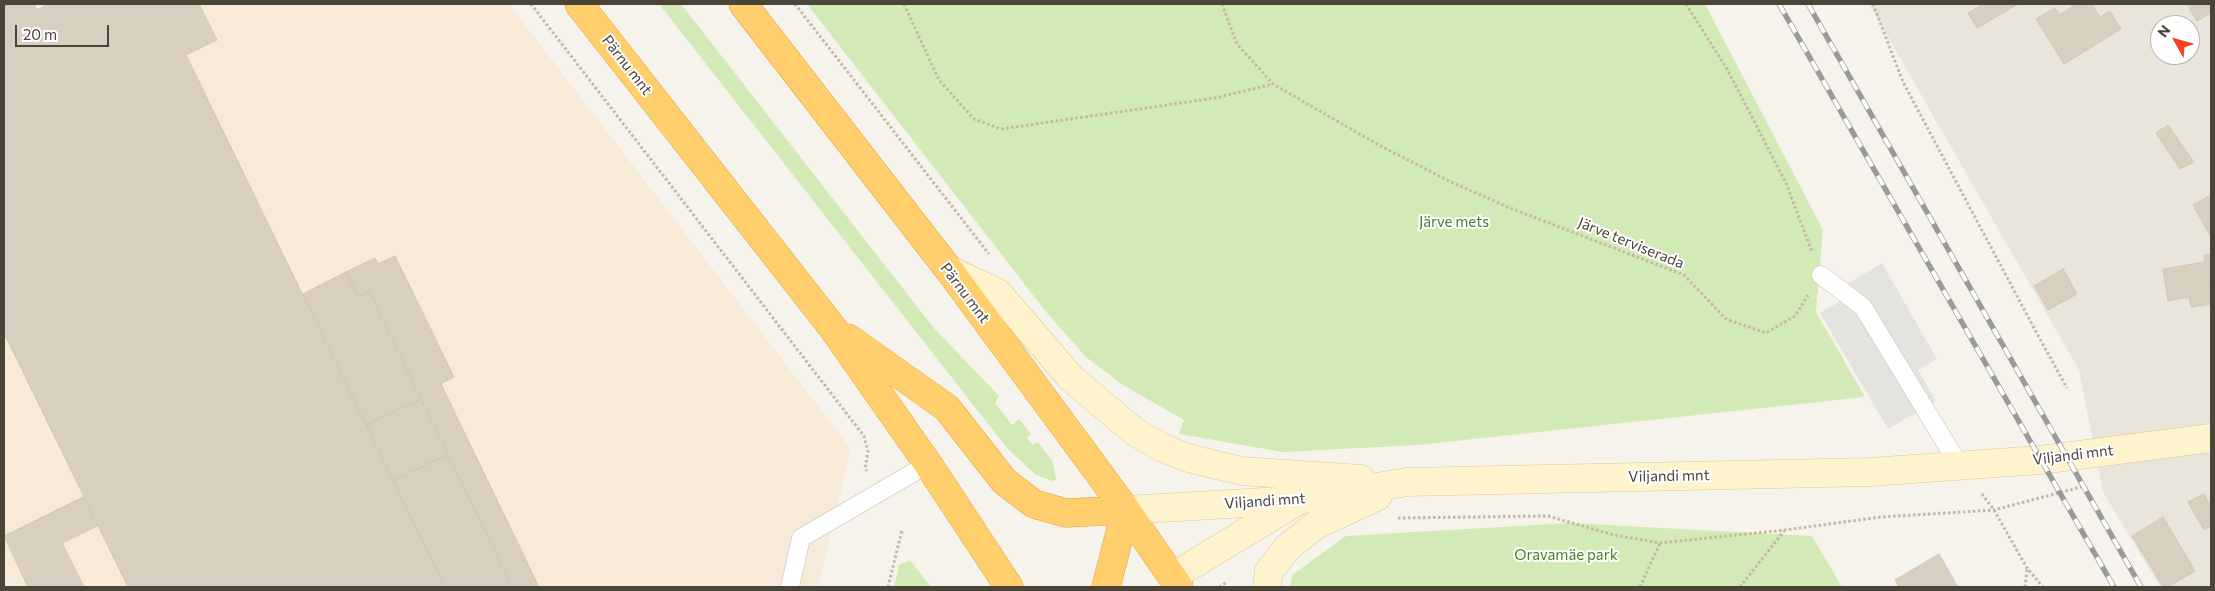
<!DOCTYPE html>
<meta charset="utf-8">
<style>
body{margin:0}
#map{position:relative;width:2215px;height:591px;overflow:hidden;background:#f6f3ec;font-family:Commissioner,sans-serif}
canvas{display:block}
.frame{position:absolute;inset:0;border:5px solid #4b4439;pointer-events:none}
.north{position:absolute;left:2150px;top:15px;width:50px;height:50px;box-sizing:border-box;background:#fff;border:1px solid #b7b4b0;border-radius:50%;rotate:308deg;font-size:14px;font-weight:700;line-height:20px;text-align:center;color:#4b4439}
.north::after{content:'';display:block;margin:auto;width:18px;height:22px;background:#fc3f1d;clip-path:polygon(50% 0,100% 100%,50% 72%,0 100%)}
.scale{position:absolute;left:15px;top:25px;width:94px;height:22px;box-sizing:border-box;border:2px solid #4b4439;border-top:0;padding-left:6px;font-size:15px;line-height:18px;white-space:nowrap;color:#4b4439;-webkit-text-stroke:4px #fff;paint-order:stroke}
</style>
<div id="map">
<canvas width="2215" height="591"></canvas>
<div class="frame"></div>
<div class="north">N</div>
<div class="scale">20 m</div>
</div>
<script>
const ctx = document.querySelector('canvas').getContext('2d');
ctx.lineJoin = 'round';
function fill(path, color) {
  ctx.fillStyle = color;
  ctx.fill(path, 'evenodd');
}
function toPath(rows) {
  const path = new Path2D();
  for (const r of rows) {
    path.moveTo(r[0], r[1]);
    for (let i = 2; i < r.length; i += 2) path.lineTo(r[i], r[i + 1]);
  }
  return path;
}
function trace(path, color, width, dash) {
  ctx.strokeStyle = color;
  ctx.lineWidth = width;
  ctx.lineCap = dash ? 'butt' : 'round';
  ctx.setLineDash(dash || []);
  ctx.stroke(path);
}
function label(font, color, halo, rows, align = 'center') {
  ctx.font = font + ' Commissioner,sans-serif';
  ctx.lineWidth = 4;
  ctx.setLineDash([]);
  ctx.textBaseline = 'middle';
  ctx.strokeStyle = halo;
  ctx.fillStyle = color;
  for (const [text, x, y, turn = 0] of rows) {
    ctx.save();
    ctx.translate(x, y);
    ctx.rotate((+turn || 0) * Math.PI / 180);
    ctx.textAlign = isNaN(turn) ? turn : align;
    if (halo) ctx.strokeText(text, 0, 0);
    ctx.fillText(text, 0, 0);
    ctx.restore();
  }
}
const residential = toPath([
 [1869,4,2211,4,2211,587,2160,587,2103,492,2079,370],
 [2160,25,2190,25,2190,55,2160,55]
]);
const commercial = toPath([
 [4,4,509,4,851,449,818,587,4,587]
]);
const green = toPath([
 [659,4,681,4,933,327,999,396,995,403,1012,425,1019,419,1031,434,1027,438,1033,445,1038,442,1053,462,1056,480,1052,481,1036,475,1007,448],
 [807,4,1705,4,1823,230,1816,312,1865,397,1418,445,1283,452,1179,434,1184,420,1123,385,1086,357,1047,313],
 [1570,523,1812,536,1842,587,1290,587,1292,575,1346,536],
 [910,560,931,587,894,587,899,565]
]);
const parking = toPath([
 [1882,263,1937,359,1918,370,1936,401,1888,429,1820,313,1839,302,1834,292]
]);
const building = toPath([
 [4,4,34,4,37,10,49,4,199,4,217,40,186,55,445,587,128,587,4,333,4,4],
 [1983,4,2018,4,1977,28,1968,13,1983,4],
 [2077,4,2092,4,2100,17,2110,11,2121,29,2064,64,2036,19,2055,8,2059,15,2077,4],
 [2187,4,2209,4,2211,13,2197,21,2187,4],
 [2168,125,2194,162,2180,169,2156,133,2168,125],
 [2211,195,2211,237,2193,205,2211,195],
 [2211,254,2211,279,2209,280,2211,304,2191,307,2189,297,2168,301,2163,269,2205,262,2204,255,2211,254],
 [395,256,454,377,441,384,539,587,512,587,369,291,358,297,346,272,375,258,378,264,395,256],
 [2063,269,2077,294,2048,310,2034,286,2063,269],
 [346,272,358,297,369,291,421,399,366,425,303,294,346,272],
 [421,399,448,454,393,481,366,425,421,399],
 [448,454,512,587,445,587,393,481,448,454],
 [2204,494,2211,507,2211,526,2204,530,2188,502,2204,494],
 [83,497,97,526,62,543,84,587,28,587,4,536,83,497],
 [2163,517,2195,571,2168,587,2163,587,2132,536,2163,517],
 [1939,554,1958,587,1899,587,1895,580,1939,554]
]);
const path = toPath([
 [531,4,864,436,868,452,865,468,867,471],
 [795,4,989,254],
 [904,4,939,80,974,119,1001,129,1215,98,1273,84],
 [1222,4,1237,44,1273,84,1375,143,1449,181,1510,208,1684,275,1726,319,1766,333,1795,316,1808,295],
 [1686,4,1727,69,1786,183,1812,252],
 [1873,4,1903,82,2034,328,2067,388],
 [1982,494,1994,510,2027,568,2043,587],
 [1398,518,1548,516,1614,535,1660,543,1785,530,1881,517,1994,510,2081,487],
 [888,587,902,530],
 [1219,587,1227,582],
 [1640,587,1660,543],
 [1740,587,1784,531],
 [2025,587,2027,569]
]);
const lane = toPath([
 [1821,275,1863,307,1959,465],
 [790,587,801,538,928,464]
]);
const secondary = toPath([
 [949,270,998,293,1071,378,1135,432,1161,447,1188,458,1241,471,1361,479],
 [1126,510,1299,500,1407,482,1870,472,2040,460,2211,438],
 [1172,577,1296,502],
 [1267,587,1269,571,1288,547,1316,525,1378,496]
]);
const highway = toPath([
 [579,4,832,327,928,464,1009,587],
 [743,4,949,270,1126,510,1179,587],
 [848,338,947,408,1004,481,1034,504,1066,513,1126,510],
 [1106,587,1126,510]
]);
const rail = toPath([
 [1779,4,2114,587],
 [1808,4,2141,587]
]);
const streetNames = [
 ["Pärnu mnt",627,65,52],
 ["Järve terviserada",1631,243,22],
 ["Pärnu mnt",965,293,53],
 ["Viljandi mnt",2073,455,-7],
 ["Viljandi mnt",1669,476,-1],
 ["Viljandi mnt",1265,501,-4]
];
const parkNames = [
 ["Järve mets",1454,222],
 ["Oravamäe park",1566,555]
];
fill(residential, '#eae5da');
fill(commercial, '#f7ead8');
fill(green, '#d2eab5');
fill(parking, '#e5e3e0');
fill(building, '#d8cfc1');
trace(building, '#d3c7b4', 1);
trace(lane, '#c2bbae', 19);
trace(secondary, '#d6c79b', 29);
trace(highway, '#e0a43c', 29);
trace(path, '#c4b79f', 3, [2.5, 2.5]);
trace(lane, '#fff', 18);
trace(secondary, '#fff3cd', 28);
trace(highway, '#ffcf6e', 28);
trace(rail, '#9a9a9a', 5.5);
trace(rail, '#fff', 4, [11]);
label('15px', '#4b4439', '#fff', streetNames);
label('15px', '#4a7f2a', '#fff', parkNames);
</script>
